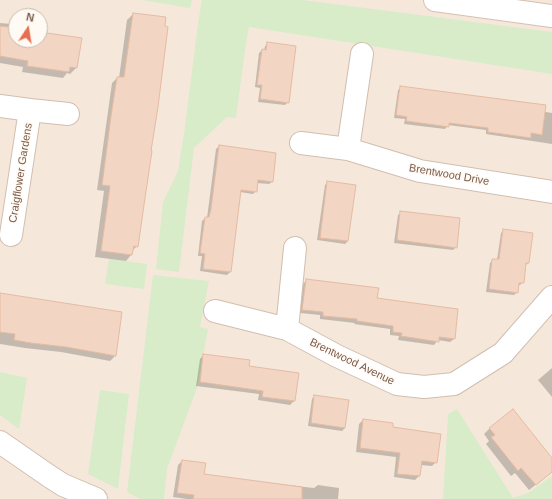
<!DOCTYPE html>
<style>
body{margin:0}
#map{position:relative;width:552px;height:499px;overflow:hidden;background:#fdf6ec;font-family:Arial,sans-serif}
canvas{display:block}
.north{position:absolute;left:8px;top:8px;width:40px;height:40px;box-sizing:border-box;background:#fffaf3;border:1px solid #cabbb1;border-radius:50%;rotate:12deg;font-size:11px;font-weight:700;line-height:16px;text-align:center;color:#7a5c4d}
.north::after{content:'';display:block;margin:auto;width:14px;height:18px;background:#e76f51;clip-path:polygon(50% 0,100% 100%,50% 72%,0 100%)}
</style>
<div id="map">
<canvas width="552" height="499"></canvas>
<div class="north">N</div>
</div>
<script>
const ctx = document.querySelector('canvas').getContext('2d');
ctx.lineJoin = 'round';
function fill(path, color) {
  ctx.fillStyle = color;
  ctx.fill(path, 'evenodd');
}
function toPath(rows) {
  const path = new Path2D();
  for (const r of rows) {
    path.moveTo(r[0], r[1]);
    for (let i = 2; i < r.length; i += 2) path.lineTo(r[i], r[i + 1]);
  }
  return path;
}
function trace(path, color, width, dash) {
  ctx.strokeStyle = color;
  ctx.lineWidth = width;
  ctx.lineCap = dash ? 'butt' : 'round';
  ctx.setLineDash(dash || []);
  ctx.stroke(path);
}
function label(font, color, halo, rows, align = 'center') {
  ctx.font = font + ' Arial,sans-serif';
  ctx.lineWidth = 3;
  ctx.setLineDash([]);
  ctx.textBaseline = 'middle';
  ctx.strokeStyle = halo;
  ctx.fillStyle = color;
  for (const [text, x, y, turn = 0] of rows) {
    ctx.save();
    ctx.translate(x, y);
    ctx.rotate((+turn || 0) * Math.PI / 180);
    ctx.textAlign = isNaN(turn) ? turn : align;
    if (halo) ctx.strokeText(text, 0, 0);
    ctx.fillText(text, 0, 0);
    ctx.restore();
  }
}
const residential = toPath([
 [0,0,552,0,552,499,0,499],
 [16,16,40,16,40,40,16,40]
]);
const green = toPath([
 [142,0,192,0,190,8],
 [202,0,303,0,552,32,552,74,249,27,245,50,236,118,227,117,194,148,179,272,156,269,163,202,178,171,184,134,198,24],
 [109,259,147,264,144,289,105,284],
 [153,275,209,281,200,327,208,329,197,388,167,469,164,499,140,499,127,492],
 [0,372,27,378,19,429,0,415],
 [100,390,129,394,118,489,88,474],
 [457,409,513,498,528,493,552,476,552,499,443,499,448,414]
]);
const shadow = toPath([
 [133,14,137,246,132,251,131,255,126,261,95,257,104,191,97,190,112,83,117,78,119,78,127,20],
 [0,23,11,24,11,28,16,29,16,40,40,40,40,33,80,39,76,68,70,74,67,73,63,78,22,72,23,67,0,63],
 [268,43,288,102,285,105,258,102,260,88,255,87,259,53,262,50,264,51,265,46],
 [401,87,552,113,552,144,486,134,486,130,448,125,445,129,404,124,405,119,394,118,398,90],
 [219,146,272,182,269,184,257,183,256,191,253,194,240,192,230,272,227,275,200,271,202,256,198,256,202,221,205,218,207,218,216,149],
 [328,182,348,241,345,244,317,240,325,185],
 [401,212,456,247,453,250,394,243,398,215],
 [503,231,528,263,525,266,523,282,520,285,518,285,517,292,514,295,486,292,490,263,493,260,497,260,501,233],
 [307,280,376,299,454,339,450,342,438,340,434,345,398,340,399,336,390,335,390,329,354,324,355,323,320,319,320,315,300,313,303,284],
 [0,294,115,356,110,361,61,352,25,348,0,344],
 [204,355,248,367,294,401,290,405,258,400,259,394,196,386,200,359],
 [552,368,552,397,538,380],
 [314,396,345,428,342,431,308,426,312,399],
 [363,420,392,428,436,462,432,466,420,465,419,476,415,480,394,477,396,457,356,452,359,424],
 [490,428,552,460,552,472,529,490,515,473,511,476,486,444,489,441,484,434],
 [182,461,203,475,314,488,318,485,339,488,338,499,187,499,173,497,178,465]
]);
const building = toPath([
 [133,13,166,17,165,26,168,27,158,107,151,151,152,151,146,191,138,247,134,246,132,255,101,251,110,186,102,185,111,116,117,77,124,77,133,13],
 [0,26,16,28,16,40,40,40,40,32,82,38,77,68,70,67,69,72,27,66,28,61,0,56,0,26],
 [267,42,296,46,289,103,260,99,262,85,257,85,262,49,266,50,267,42],
 [400,86,546,105,542,135,531,133,531,138,488,132,488,128,449,123,449,127,406,121,407,117,396,115,400,86],
 [219,145,276,153,273,182,258,180,257,192,241,190,231,272,203,269,205,254,200,253,205,217,209,217,211,209,219,145],
 [327,181,356,185,348,241,320,238,327,181],
 [400,211,460,218,457,248,397,240,400,211],
 [503,229,533,233,529,263,526,263,524,283,519,283,518,293,489,289,492,259,499,259,503,229],
 [306,279,379,288,377,298,458,309,455,339,439,337,439,342,401,336,402,333,393,332,393,326,357,321,357,319,323,316,323,312,302,310,306,279],
 [0,293,122,312,116,356,66,347,31,343,14,340,15,334,0,332,0,293],
 [203,354,250,360,249,366,299,373,295,401,262,397,263,391,200,382,203,354],
 [314,395,349,400,345,428,311,423,314,395],
 [513,409,552,458,552,472,536,485,521,468,518,471,491,437,495,435,489,428,513,409],
 [363,419,393,423,393,427,441,434,437,463,422,461,420,476,397,474,400,453,360,448,363,419],
 [182,460,206,463,204,474,302,487,302,499,193,499,194,495,177,493,182,460]
]);
const minor = toPath([
 [0,106,30,110,68,114],
 [301,143,348,149,420,171,552,192],
 [348,149,362,54],
 [11,235,30,110],
 [215,311,287,329,337,356,397,384,424,387,454,384,503,353,552,297],
 [287,329,295,248],
 [0,442,49,476,63,485,96,499]
]);
const secondary = toPath([
 [435,0,552,16]
]);
const streetNames = [
 ["Craigflower Gardens",21,173,-81],
 ["Brentwood Drive",449,175,10],
 ["Brentwood Avenue",352,362,26]
];
fill(residential, '#f5e8da');
fill(green, '#d8ecc9');
fill(shadow, '#0003');
fill(building, '#f3d5c3');
trace(building, '#e6bba3', 1);
trace(minor, '#d1beb0', 24);
trace(secondary, '#d6c0b0', 24);
trace(minor, '#fff', 22);
trace(secondary, '#fff', 22);
label('11px', '#7a5c4d', '#fffaf3', streetNames);
</script>
